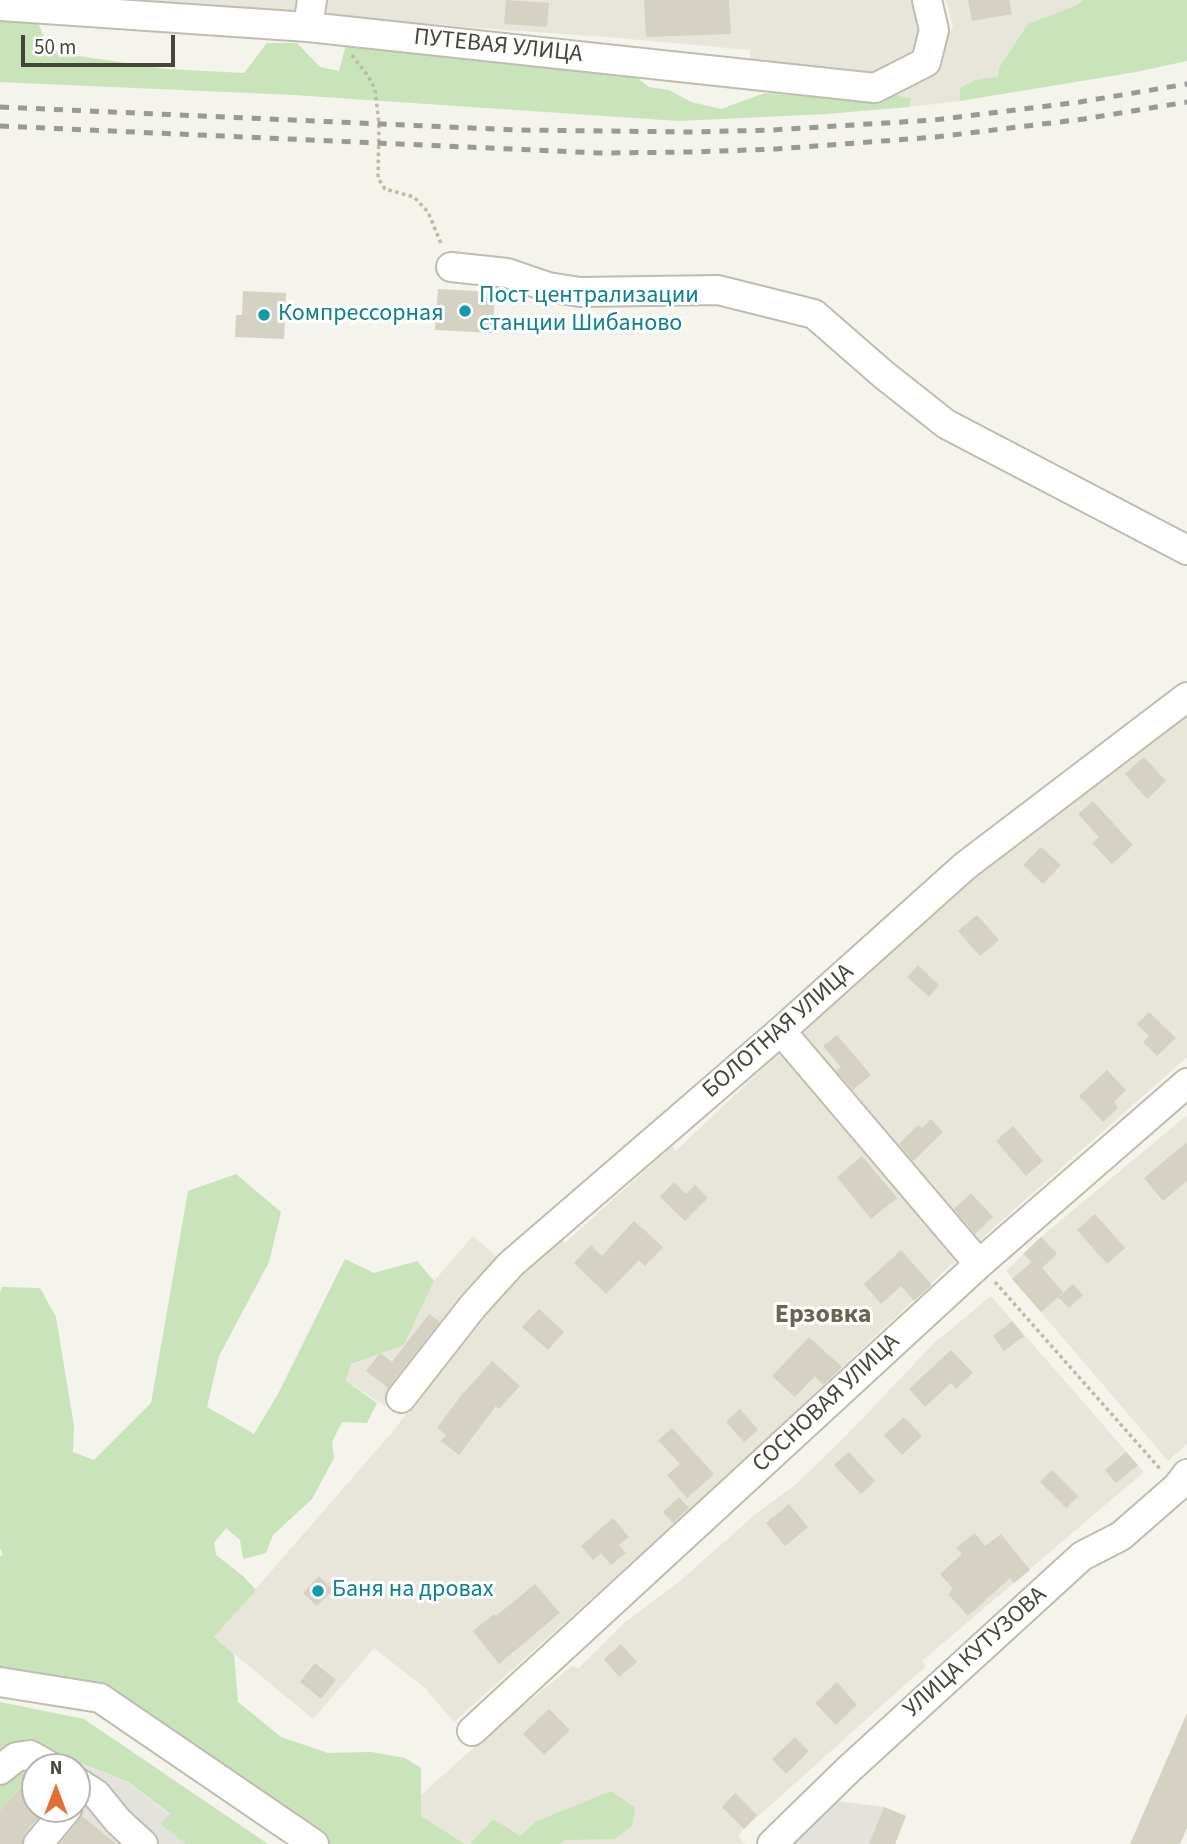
<!DOCTYPE html>
<meta charset="utf-8">
<style>
body{margin:0}
#map{position:relative;width:1187px;height:1844px;overflow:hidden;background:#f4f3ec;font-family:"Source Sans 3",sans-serif}
canvas{display:block}
.north{position:absolute;left:21px;top:1753px;width:70px;height:70px;box-sizing:border-box;background:#fff;border:2px solid #b6b5b0;border-radius:50%;rotate:0deg;font-size:19px;font-weight:700;line-height:28px;text-align:center;color:#48453a}
.north::after{content:'';display:block;margin:auto;width:24px;height:32px;background:#e36f35;clip-path:polygon(50% 0,100% 100%,50% 72%,0 100%)}
.scale{position:absolute;left:21px;top:35px;width:154px;height:32px;box-sizing:border-box;border:4px solid #48453a;border-top:0;padding-left:9px;font-size:21px;line-height:24px;white-space:nowrap;color:#48453a;-webkit-text-stroke:5px #fff;paint-order:stroke}
</style>
<div id="map">
<canvas width="1187" height="1844"></canvas>
<div class="north">N</div>
<div class="scale">50 m</div>
</div>
<script>
const ctx = document.querySelector('canvas').getContext('2d');
ctx.lineJoin = 'round';
function fill(path, color) {
  ctx.fillStyle = color;
  ctx.fill(path, 'evenodd');
}
function toPath(rows) {
  const path = new Path2D();
  for (const r of rows) {
    path.moveTo(r[0], r[1]);
    for (let i = 2; i < r.length; i += 2) path.lineTo(r[i], r[i + 1]);
  }
  return path;
}
function trace(path, color, width, dash) {
  ctx.strokeStyle = color;
  ctx.lineWidth = width;
  ctx.lineCap = dash ? 'butt' : 'round';
  ctx.setLineDash(dash || []);
  ctx.stroke(path);
}
function label(font, color, halo, rows, align = 'center') {
  ctx.font = font + ' "Source Sans 3",sans-serif';
  ctx.lineWidth = 6;
  ctx.setLineDash([]);
  ctx.textBaseline = 'middle';
  ctx.strokeStyle = halo;
  ctx.fillStyle = color;
  for (const [text, x, y, turn = 0] of rows) {
    ctx.save();
    ctx.translate(x, y);
    ctx.rotate((+turn || 0) * Math.PI / 180);
    ctx.textAlign = isNaN(turn) ? turn : align;
    if (halo) ctx.strokeText(text, 0, 0);
    ctx.fillText(text, 0, 0);
    ctx.restore();
  }
}
const residential = toPath([
 [148,0,300,0,297,12],
 [325,0,911,0,919,31,909,58,889,72,777,72,751,67,750,50,607,37,323,17],
 [946,0,1083,0,998,78,975,80,960,88,960,101,909,107,911,99,893,94,935,64,953,26],
 [1187,716,1187,1057,974,1245,796,1035,968,876,1059,804,1065,808],
 [779,1053,868,1152,957,1259,721,1482,454,1722,426,1689,374,1648,313,1719,214,1637,394,1430,493,1296,556,1233,565,1243,672,1146,676,1151],
 [1187,1115,1187,1444,1168,1461,1006,1271,1041,1237],
 [473,1236,504,1263,421,1359,385,1406,346,1381,351,1364,404,1345,434,1281],
 [991,1296,1144,1472,922,1661,926,1666,744,1829,738,1836,745,1844,528,1844,493,1819,470,1844,465,1844,421,1816,421,1795,491,1732,573,1665,578,1669,624,1623,680,1581,758,1512,795,1485,846,1436,933,1344]
]);
const industrial = toPath([
 [56,1753,127,1782,170,1815,160,1824,186,1844,0,1844,0,1811,35,1771,35,1809,77,1809,77,1767,39,1767],
 [830,1800,884,1807,906,1816,895,1844,787,1844]
]);
const green = toPath([
 [1083,0,1187,0,1187,61,1136,72,960,101,960,88,975,80,998,77,999,68,1028,24,1077,5],
 [0,18,37,21,51,52,167,69,244,73,267,43,297,43,320,67,339,71,347,41,627,70,649,87,669,90,691,102,721,109,765,93,861,101,893,94,911,99,909,107,826,114,679,121,294,95,0,82],
 [236,1174,281,1212,269,1262,219,1356,207,1407,254,1434,278,1394,345,1259,374,1273,417,1261,434,1281,404,1345,351,1364,346,1381,377,1403,367,1423,342,1422,332,1442,334,1458,312,1499,273,1535,266,1553,243,1559,240,1540,226,1528,214,1543,216,1555,243,1576,256,1590,214,1637,234,1654,238,1702,281,1737,328,1753,371,1752,405,1758,421,1768,421,1816,465,1844,327,1844,100,1687,0,1667,0,1557,3,1554,0,1548,0,1293,2,1287,40,1288,56,1317,74,1426,73,1452,94,1460,151,1403,188,1191],
 [0,1702,84,1719,268,1844,186,1844,160,1824,170,1814,128,1782,56,1753,32,1773,0,1811],
 [611,1791,635,1808,632,1826,615,1839,565,1840,560,1844,470,1844,493,1819,520,1836,537,1821]
]);
const building = toPath([
 [506,0,549,3,547,27,504,24],
 [644,0,729,0,731,34,646,37],
 [968,0,1009,0,1012,14,972,21],
 [438,289,495,292,493,333,435,330],
 [243,291,286,293,284,339,235,337,236,315,242,315],
 [1144,757,1166,781,1147,799,1125,774],
 [1093,801,1133,845,1112,864,1092,843,1099,837,1078,814],
 [1041,847,1061,865,1043,884,1023,865],
 [977,915,999,940,980,956,958,931],
 [918,965,939,985,929,997,907,977],
 [1149,1012,1176,1038,1157,1056,1143,1042,1149,1036,1137,1024],
 [837,1035,871,1075,853,1090,836,1071,841,1067,823,1046],
 [1107,1070,1126,1090,1114,1102,1118,1108,1103,1122,1079,1096],
 [931,1119,943,1132,913,1161,899,1144,918,1125,922,1128],
 [1013,1126,1043,1161,1026,1176,996,1141],
 [1187,1142,1187,1181,1163,1201,1144,1178],
 [862,1156,897,1198,871,1219,837,1177],
 [674,1182,686,1194,695,1185,708,1198,685,1221,660,1197],
 [971,1193,993,1217,975,1234,954,1209],
 [1095,1214,1125,1248,1107,1264,1077,1230],
 [634,1221,663,1247,645,1266,639,1260,606,1294,574,1263,591,1245,602,1256],
 [1041,1237,1057,1254,1042,1268,1063,1292,1060,1296,1073,1284,1083,1295,1069,1308,1058,1297,1041,1312,1012,1279,1032,1262,1023,1254],
 [901,1250,932,1285,914,1301,901,1286,881,1304,864,1284],
 [539,1309,564,1332,548,1350,522,1327],
 [429,1314,440,1322,388,1388,366,1371,380,1353,392,1362],
 [1012,1321,1024,1336,1004,1351,993,1336],
 [809,1337,842,1367,823,1385,815,1376,795,1397,772,1376],
 [951,1350,973,1373,956,1389,951,1383,925,1407,909,1389],
 [492,1361,520,1386,499,1409,496,1406,459,1455,441,1441,446,1435,437,1428,460,1397],
 [740,1409,758,1430,744,1442,726,1422],
 [904,1417,922,1436,902,1455,884,1435],
 [672,1428,714,1474,687,1498,667,1475,680,1464,658,1440],
 [849,1452,875,1481,861,1494,834,1465],
 [1126,1452,1138,1465,1116,1483,1105,1470],
 [1052,1470,1078,1496,1066,1508,1040,1482],
 [679,1497,689,1508,673,1523,663,1512],
 [789,1504,808,1527,785,1546,766,1523],
 [613,1518,629,1537,619,1545,626,1553,611,1565,601,1553,593,1560,581,1546],
 [975,1533,985,1546,1001,1534,1030,1570,1014,1583,1010,1578,968,1616,948,1594,953,1589,940,1574,962,1554,956,1548],
 [319,1576,333,1590,317,1606,303,1593],
 [535,1584,560,1613,499,1664,473,1631,494,1614,496,1616],
 [621,1644,637,1662,619,1677,604,1659],
 [315,1663,336,1680,321,1699,300,1682],
 [837,1682,857,1705,836,1725,815,1703],
 [549,1709,570,1730,544,1755,523,1734],
 [1187,1713,1187,1828,1180,1844,1130,1844],
 [795,1737,809,1751,786,1774,772,1759],
 [31,1775,35,1777,35,1809,45,1809,25,1833,22,1844,0,1844,0,1811],
 [735,1793,757,1815,744,1829,722,1807],
 [884,1807,906,1816,895,1844,869,1844],
 [82,1816,116,1844,60,1844]
]);
const path = toPath([
 [352,55,368,76,375,89,379,124,378,178,385,189,414,197,428,212,442,246],
 [995,1282,1161,1470]
]);
const minor = toPath([
 [0,6,308,27,875,88,926,62,934,30,927,0],
 [308,27,312,0],
 [451,267,507,273,548,287,580,292,718,290,814,314,884,375,946,424,1187,550],
 [781,1031,979,1264],
 [401,1398,473,1306,511,1264,781,1031,965,866,1187,697],
 [0,1682,100,1698,314,1844],
 [472,1731,979,1264,1187,1083],
 [0,1770,16,1757,30,1755,51,1767],
 [77,1782,96,1794,118,1821,143,1844],
 [38,1844,67,1809],
 [772,1844,849,1769,1082,1556,1121,1536,1177,1487,1187,1474]
]);
const rail = toPath([
 [0,107,517,130,692,132,772,130,934,120,1080,102,1187,84],
 [0,126,600,153,693,152,776,149,936,137,1084,119,1187,102]
]);
const markers = [
 [465,311,7,"#0f9aa8"],
 [264,315,7,"#0f9aa8"],
 [318,1591,7,"#0f9aa8"]
];
const streetNames = [
 ["ПУТЕВАЯ УЛИЦА",498,47,6],
 ["БОЛОТНАЯ УЛИЦА",779,1032,-41],
 ["СОСНОВАЯ УЛИЦА",827,1404,-43],
 ["УЛИЦА КУТУЗОВА",976,1653,-42]
];
const cultureNames = [
 ["Пост централизации",479,297],
 ["станции Шибаново",479,325],
 ["Компрессорная",278,315],
 ["Баня на дровах",332,1591]
];
const neighbourhoodNames = [
 ["Ерзовка",823,1316]
];
fill(residential, '#e8e6db');
fill(industrial, '#e4e2dd');
fill(green, '#c9e4ba');
fill(building, '#d5d1c3');
trace(minor, '#bfbdaf', 32);
trace(path, '#bfbaa2', 3.5, [3.5, 3.5]);
trace(minor, '#fff', 28);
trace(rail, '#999', 5, [9, 9]);
for (const [x, y, r, color] of markers) {
  const dot = new Path2D();
  dot.arc(x, y, r, 0, 2 * Math.PI);
  ctx.fillStyle = color;
  ctx.fill(dot);
  trace(dot, '#fff', 2.5);
}
label('24px', '#48453a', '#fff', streetNames);
label('24px', '#0d838f', '#fff', cultureNames, 'left');
label('bold 26px', '#6a6553', '#fff', neighbourhoodNames);
</script>
